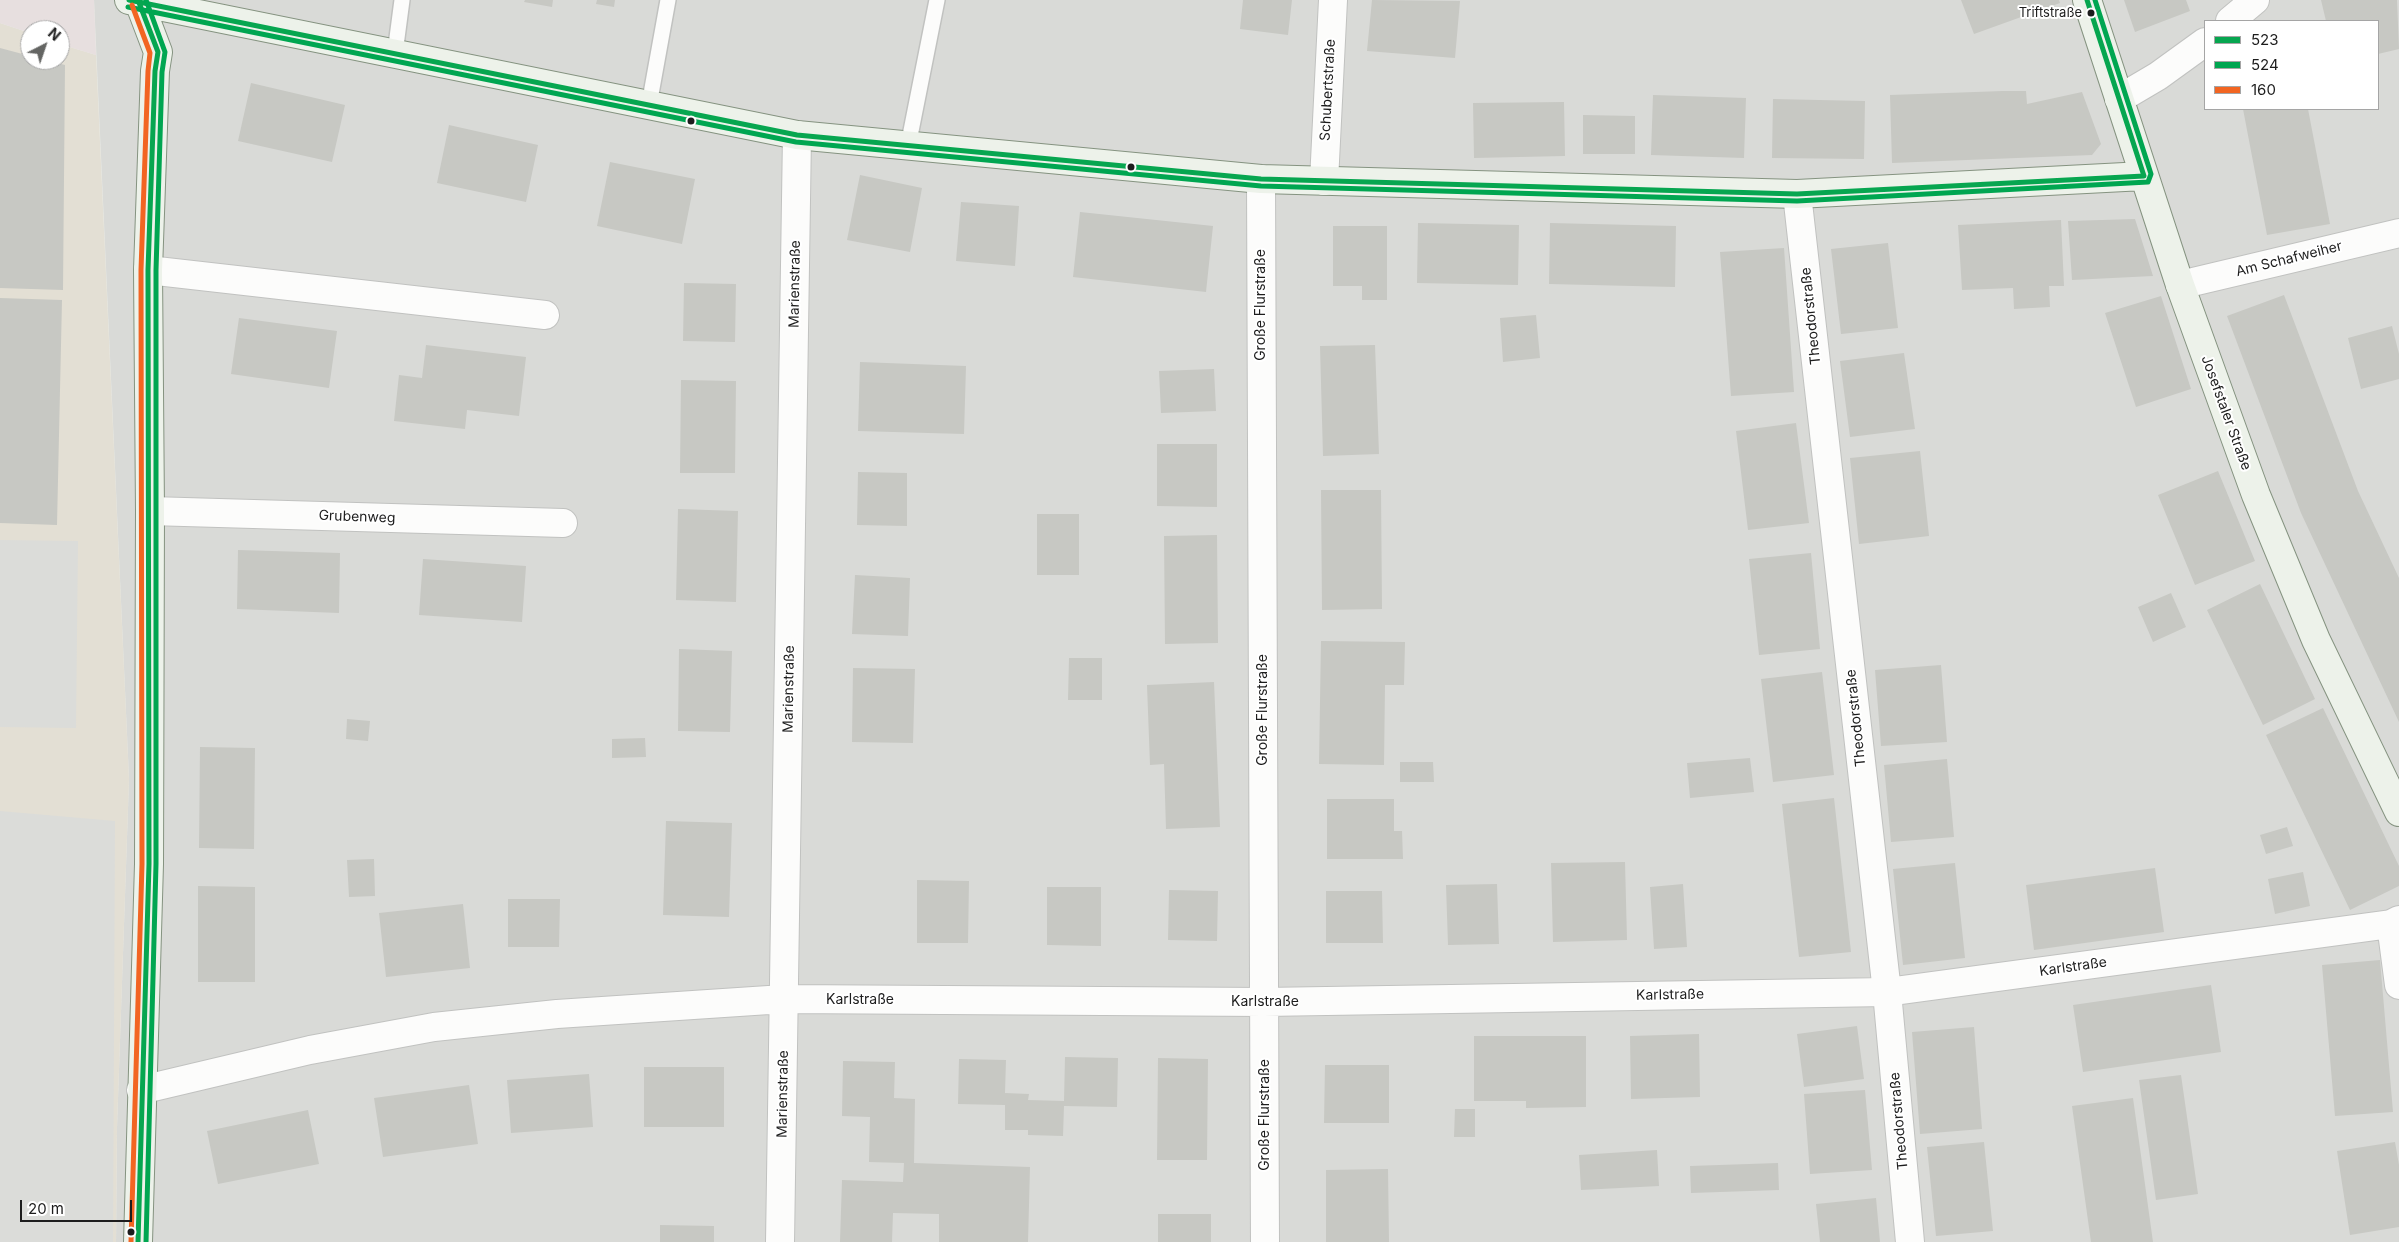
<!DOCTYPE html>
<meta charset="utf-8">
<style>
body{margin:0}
#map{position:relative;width:2399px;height:1242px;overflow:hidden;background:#e9ebe6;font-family:Inter,sans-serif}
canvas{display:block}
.legend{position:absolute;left:2204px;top:20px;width:175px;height:90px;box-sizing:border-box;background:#fff;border:1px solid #a5a5a5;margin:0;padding:6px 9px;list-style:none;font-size:15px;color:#1d1d1d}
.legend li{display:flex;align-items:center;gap:10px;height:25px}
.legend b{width:25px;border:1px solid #a5a5a5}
.north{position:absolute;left:20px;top:20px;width:50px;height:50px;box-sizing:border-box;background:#fff;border:1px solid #a5a5a5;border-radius:50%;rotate:41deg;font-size:14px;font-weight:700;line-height:20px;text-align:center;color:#1d1d1d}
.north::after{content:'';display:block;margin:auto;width:18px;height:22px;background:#646563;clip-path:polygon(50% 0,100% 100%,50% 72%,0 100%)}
.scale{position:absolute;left:20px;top:1200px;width:112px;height:22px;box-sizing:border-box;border:2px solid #1d1d1d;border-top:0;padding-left:6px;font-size:15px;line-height:18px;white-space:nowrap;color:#1d1d1d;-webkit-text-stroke:4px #fff;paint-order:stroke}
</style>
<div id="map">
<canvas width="2399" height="1242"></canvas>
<ul class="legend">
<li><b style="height:6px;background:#07a650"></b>523</li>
<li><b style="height:6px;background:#00a651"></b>524</li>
<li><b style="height:6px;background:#f26522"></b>160</li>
</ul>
<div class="north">N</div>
<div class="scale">20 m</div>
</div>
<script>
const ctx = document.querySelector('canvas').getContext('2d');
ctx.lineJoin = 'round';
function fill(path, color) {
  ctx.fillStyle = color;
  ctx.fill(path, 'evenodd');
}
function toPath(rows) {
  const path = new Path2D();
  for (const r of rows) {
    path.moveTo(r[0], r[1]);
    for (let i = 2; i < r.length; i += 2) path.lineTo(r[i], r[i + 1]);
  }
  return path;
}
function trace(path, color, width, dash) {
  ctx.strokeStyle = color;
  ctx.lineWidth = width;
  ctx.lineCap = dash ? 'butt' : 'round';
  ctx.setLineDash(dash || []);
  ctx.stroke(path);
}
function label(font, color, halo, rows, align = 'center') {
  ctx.font = font + ' Inter,sans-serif';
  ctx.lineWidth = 4;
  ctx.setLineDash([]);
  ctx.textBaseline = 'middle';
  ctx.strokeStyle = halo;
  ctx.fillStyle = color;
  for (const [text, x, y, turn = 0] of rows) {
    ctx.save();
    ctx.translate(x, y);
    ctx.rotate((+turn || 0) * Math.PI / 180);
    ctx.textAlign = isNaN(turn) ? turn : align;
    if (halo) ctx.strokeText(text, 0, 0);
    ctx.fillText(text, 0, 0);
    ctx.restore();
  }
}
const residential = toPath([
 [94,0,2399,0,2399,1242,116,1242,117,1127,129,779],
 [2205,21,2378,21,2378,109,2205,109]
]);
const commercial = toPath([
 [0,23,30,33,30,60,60,60,60,44,96,55,129,779,117,1127,116,1242,0,1242]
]);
const industrial = toPath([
 [0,0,94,0,96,55,60,44,60,30,30,30,30,33,0,23]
]);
const parking = toPath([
 [0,540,78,541,76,728,0,727],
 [0,811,115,821,113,1242,0,1242]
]);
const building = toPath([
 [525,0,553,0,552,7,524,2],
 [597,0,615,0,614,7,596,4],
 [1243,0,1292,0,1288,35,1240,29],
 [1372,0,1460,1,1455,58,1367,51],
 [1961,0,2059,0,2060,3,1974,34],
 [2124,0,2186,0,2190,11,2135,32],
 [2321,0,2397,0,2399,49,2378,54,2378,21,2326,21],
 [0,48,30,56,30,60,46,60,65,65,63,290,0,288],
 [251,83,345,105,332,162,238,141],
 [2003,91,2026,91,2027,104,2082,92,2101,144,2092,155,1892,163,1890,95],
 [1653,95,1746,98,1744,158,1651,155],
 [1773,99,1865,101,1864,159,1772,158],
 [1564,102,1565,156,1474,158,1473,103],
 [2243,109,2308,109,2330,224,2267,235],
 [1583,115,1635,116,1635,154,1583,154],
 [449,125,538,145,526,202,437,183],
 [610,162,695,179,682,244,597,226],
 [860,175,922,188,910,252,847,240],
 [961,202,1019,206,1015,266,956,261],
 [1080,212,1213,226,1206,292,1073,277],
 [2135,219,2153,276,2072,280,2068,221],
 [2061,220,2064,286,2049,286,2050,307,2014,309,2013,288,1962,290,1958,225],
 [1418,223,1519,225,1518,285,1417,283],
 [1550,223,1676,226,1675,287,1549,284],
 [1333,226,1387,226,1387,300,1362,300,1362,286,1333,286],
 [1888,243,1898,328,1841,334,1831,249],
 [1784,248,1794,392,1731,396,1720,252],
 [684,283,736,284,735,342,683,341],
 [2284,295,2358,491,2399,578,2399,722,2301,513,2227,316],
 [2161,296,2191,389,2136,407,2105,313],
 [0,298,62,300,57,525,0,523],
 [1536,315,1540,358,1503,362,1500,318],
 [239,318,337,331,329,388,231,374],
 [2392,326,2399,354,2399,379,2361,389,2348,338],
 [426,345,526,357,519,416,467,410,465,429,394,421,399,375,422,378],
 [1375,345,1379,454,1323,456,1320,346],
 [1904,353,1915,429,1850,437,1840,361],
 [860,362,966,366,964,434,858,431],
 [1214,369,1216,411,1161,413,1159,371],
 [681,380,736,381,735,473,680,473],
 [1796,423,1809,523,1748,530,1736,431],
 [1157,444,1217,444,1217,507,1157,506],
 [1920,451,1929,536,1859,544,1850,458],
 [2218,471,2255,561,2195,585,2158,495],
 [858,472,907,473,907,526,857,525],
 [1321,490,1381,490,1382,609,1322,610],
 [678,509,738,511,736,602,676,600],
 [1037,514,1079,514,1079,575,1037,575],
 [1217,535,1218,643,1165,644,1164,536],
 [238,550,340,553,339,613,237,609],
 [1811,553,1820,649,1759,655,1749,559],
 [423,559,526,566,522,622,419,615],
 [855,575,910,578,908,636,852,634],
 [2260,584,2315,699,2263,725,2207,610],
 [2171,593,2186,627,2153,642,2138,607],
 [1321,641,1405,642,1404,685,1385,685,1384,765,1319,764],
 [679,649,732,651,730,732,678,731],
 [1069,658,1102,658,1102,700,1068,700],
 [1941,665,1947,742,1881,746,1875,670],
 [853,668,915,669,913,743,852,742],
 [1822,672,1834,775,1773,782,1761,679],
 [1214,682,1220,827,1166,829,1164,764,1150,765,1147,685],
 [2323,708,2399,866,2399,886,2350,910,2266,735],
 [347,719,370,721,368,741,346,739],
 [645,738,646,757,612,758,612,739],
 [200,747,255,748,254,849,199,848],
 [1750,758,1754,792,1690,798,1687,763],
 [1947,759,1954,837,1891,842,1884,765],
 [1400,762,1433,762,1434,782,1400,782],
 [1834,798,1851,952,1799,957,1782,804],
 [1327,799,1394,799,1394,831,1402,831,1403,859,1327,859],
 [666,821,732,823,729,917,663,915],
 [2287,827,2293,846,2266,854,2260,835],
 [374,859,375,896,349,897,347,860],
 [1625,862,1627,940,1553,942,1551,863],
 [1955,863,1965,958,1903,965,1893,869],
 [2155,868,2164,932,2034,950,2026,885],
 [2303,872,2310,906,2275,914,2268,879],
 [917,880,969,881,968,943,917,943],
 [1497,884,1499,944,1448,945,1446,885],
 [1683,884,1687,947,1654,949,1650,887],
 [198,886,255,887,255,982,198,982],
 [1047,887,1101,887,1101,946,1047,945],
 [1169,890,1218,891,1217,941,1168,940],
 [1326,891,1382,891,1383,943,1326,943],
 [508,899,560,899,559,947,508,947],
 [463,904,470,968,386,977,379,913],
 [2380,960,2393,1112,2335,1116,2322,965],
 [2211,985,2221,1052,2083,1072,2073,1005],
 [1857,1026,1864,1079,1804,1087,1797,1034],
 [1974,1027,1982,1129,1920,1134,1912,1032],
 [1699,1034,1700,1097,1631,1099,1630,1036],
 [1474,1036,1586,1036,1586,1107,1526,1108,1526,1101,1474,1101],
 [1065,1057,1118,1058,1117,1107,1064,1106,1063,1136,1028,1135,1028,1130,1005,1130,1005,1105,958,1104,959,1059,1006,1060,1005,1093,1029,1094,1028,1100,1064,1101],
 [1158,1058,1208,1059,1207,1160,1157,1160],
 [843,1061,895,1062,894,1098,915,1099,914,1163,1030,1167,1028,1242,939,1242,939,1214,893,1213,892,1242,840,1242,842,1180,903,1182,904,1163,869,1162,870,1117,842,1116],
 [1325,1065,1389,1065,1389,1123,1324,1123],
 [644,1067,724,1067,724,1127,644,1127],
 [589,1074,593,1127,511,1133,507,1080],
 [2181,1075,2198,1194,2156,1200,2139,1080],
 [469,1085,478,1144,383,1157,374,1098],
 [1865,1090,1872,1170,1810,1174,1804,1094],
 [2133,1098,2153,1242,2091,1242,2072,1106],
 [1455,1109,1475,1109,1475,1137,1454,1137],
 [308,1110,319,1164,218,1184,207,1131],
 [1984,1142,1993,1231,1936,1236,1927,1147],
 [2395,1142,2399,1165,2399,1227,2350,1235,2337,1151],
 [1657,1150,1659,1186,1581,1190,1579,1155],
 [1778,1163,1779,1190,1691,1193,1690,1166],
 [1388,1169,1389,1242,1326,1242,1326,1170],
 [1876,1198,1880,1242,1820,1242,1816,1204],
 [1158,1214,1211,1214,1211,1242,1158,1242],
 [660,1225,714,1226,714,1242,660,1242]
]);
const lane = toPath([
 [395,53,402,0],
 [649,105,668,0],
 [908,146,937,0]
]);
const street = toPath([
 [2230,21,2255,0],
 [2119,99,2158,76,2205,42],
 [1261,179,1265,1242],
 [1324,181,1333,0],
 [1797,194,1887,992,1910,1242],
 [148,270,545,315],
 [2180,285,2399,233],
 [150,511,563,523],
 [2391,924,2399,985],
 [141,1090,310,1050,434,1027,557,1014,784,999,1264,1002,1887,992,2391,924,2399,920],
 [780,1242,797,135]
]);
const secondary = toPath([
 [129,0,797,135,1261,179,1797,194,2144,176],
 [2087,0,2180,285,2256,495,2316,640,2399,812],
 [138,1242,149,864,150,511,148,270,155,71,158,52,139,2]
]);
const bus1 = toPath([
 [129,0,797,135,1261,179,1797,194,2144,176,2087,0],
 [138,0,158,52,155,71,148,270,149,864,138,1242]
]);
const bus2 = toPath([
 [128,7,796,142,1261,186,1797,201,2148,182,2151,174,2095,0],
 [146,1242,156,864,156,270,162,72,165,52,146,0]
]);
const bus3 = toPath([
 [131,1242,142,864,141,270,148,71,150,53,132,5]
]);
const markers = [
 [2091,13,4.5,"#1d1d1d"],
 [691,121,4.5,"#1d1d1d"],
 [1131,167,4.5,"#1d1d1d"],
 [131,1232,4.5,"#1d1d1d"]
];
const busNames = [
 ["Triftstraße",2082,13]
];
const streetNames = [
 ["Schubertstraße",1328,90,-87],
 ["Am Schafweiher",2289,259,-14],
 ["Marienstraße",795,284,-89],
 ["Große Flurstraße",1261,305,-90],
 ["Theodorstraße",1811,316,-96],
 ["Josefstaler Straße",2226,413,70],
 ["Grubenweg",357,517,2],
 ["Marienstraße",789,689,-89],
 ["Große Flurstraße",1263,710,-90],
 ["Theodorstraße",1856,718,-96],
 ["Karlstraße",2073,967,-8],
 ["Karlstraße",1670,995,-1],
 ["Karlstraße",860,1000],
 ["Karlstraße",1265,1002],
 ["Marienstraße",783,1094,-89],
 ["Große Flurstraße",1265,1115,-90],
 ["Theodorstraße",1899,1121,-95]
];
fill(residential, '#d9dad7');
fill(commercial, '#e3dfd4');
fill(industrial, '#e7dfdf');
fill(parking, '#dbdcd9');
fill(building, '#c7c8c3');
trace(lane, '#c1c2c0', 18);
trace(street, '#c1c2c0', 30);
trace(secondary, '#859380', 30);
trace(lane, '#fcfcfb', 15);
trace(street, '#fcfcfb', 28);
trace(secondary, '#edf2ea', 28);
trace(bus1, '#07a650', 5);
trace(bus2, '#00a651', 5);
trace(bus3, '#f26522', 5);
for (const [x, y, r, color] of markers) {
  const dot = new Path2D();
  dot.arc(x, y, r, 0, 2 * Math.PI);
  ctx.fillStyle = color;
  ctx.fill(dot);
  trace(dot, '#fff', 2);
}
label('13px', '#1d1d1d', '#fff', busNames, 'right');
label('14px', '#1d1d1d', '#fff', streetNames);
</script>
